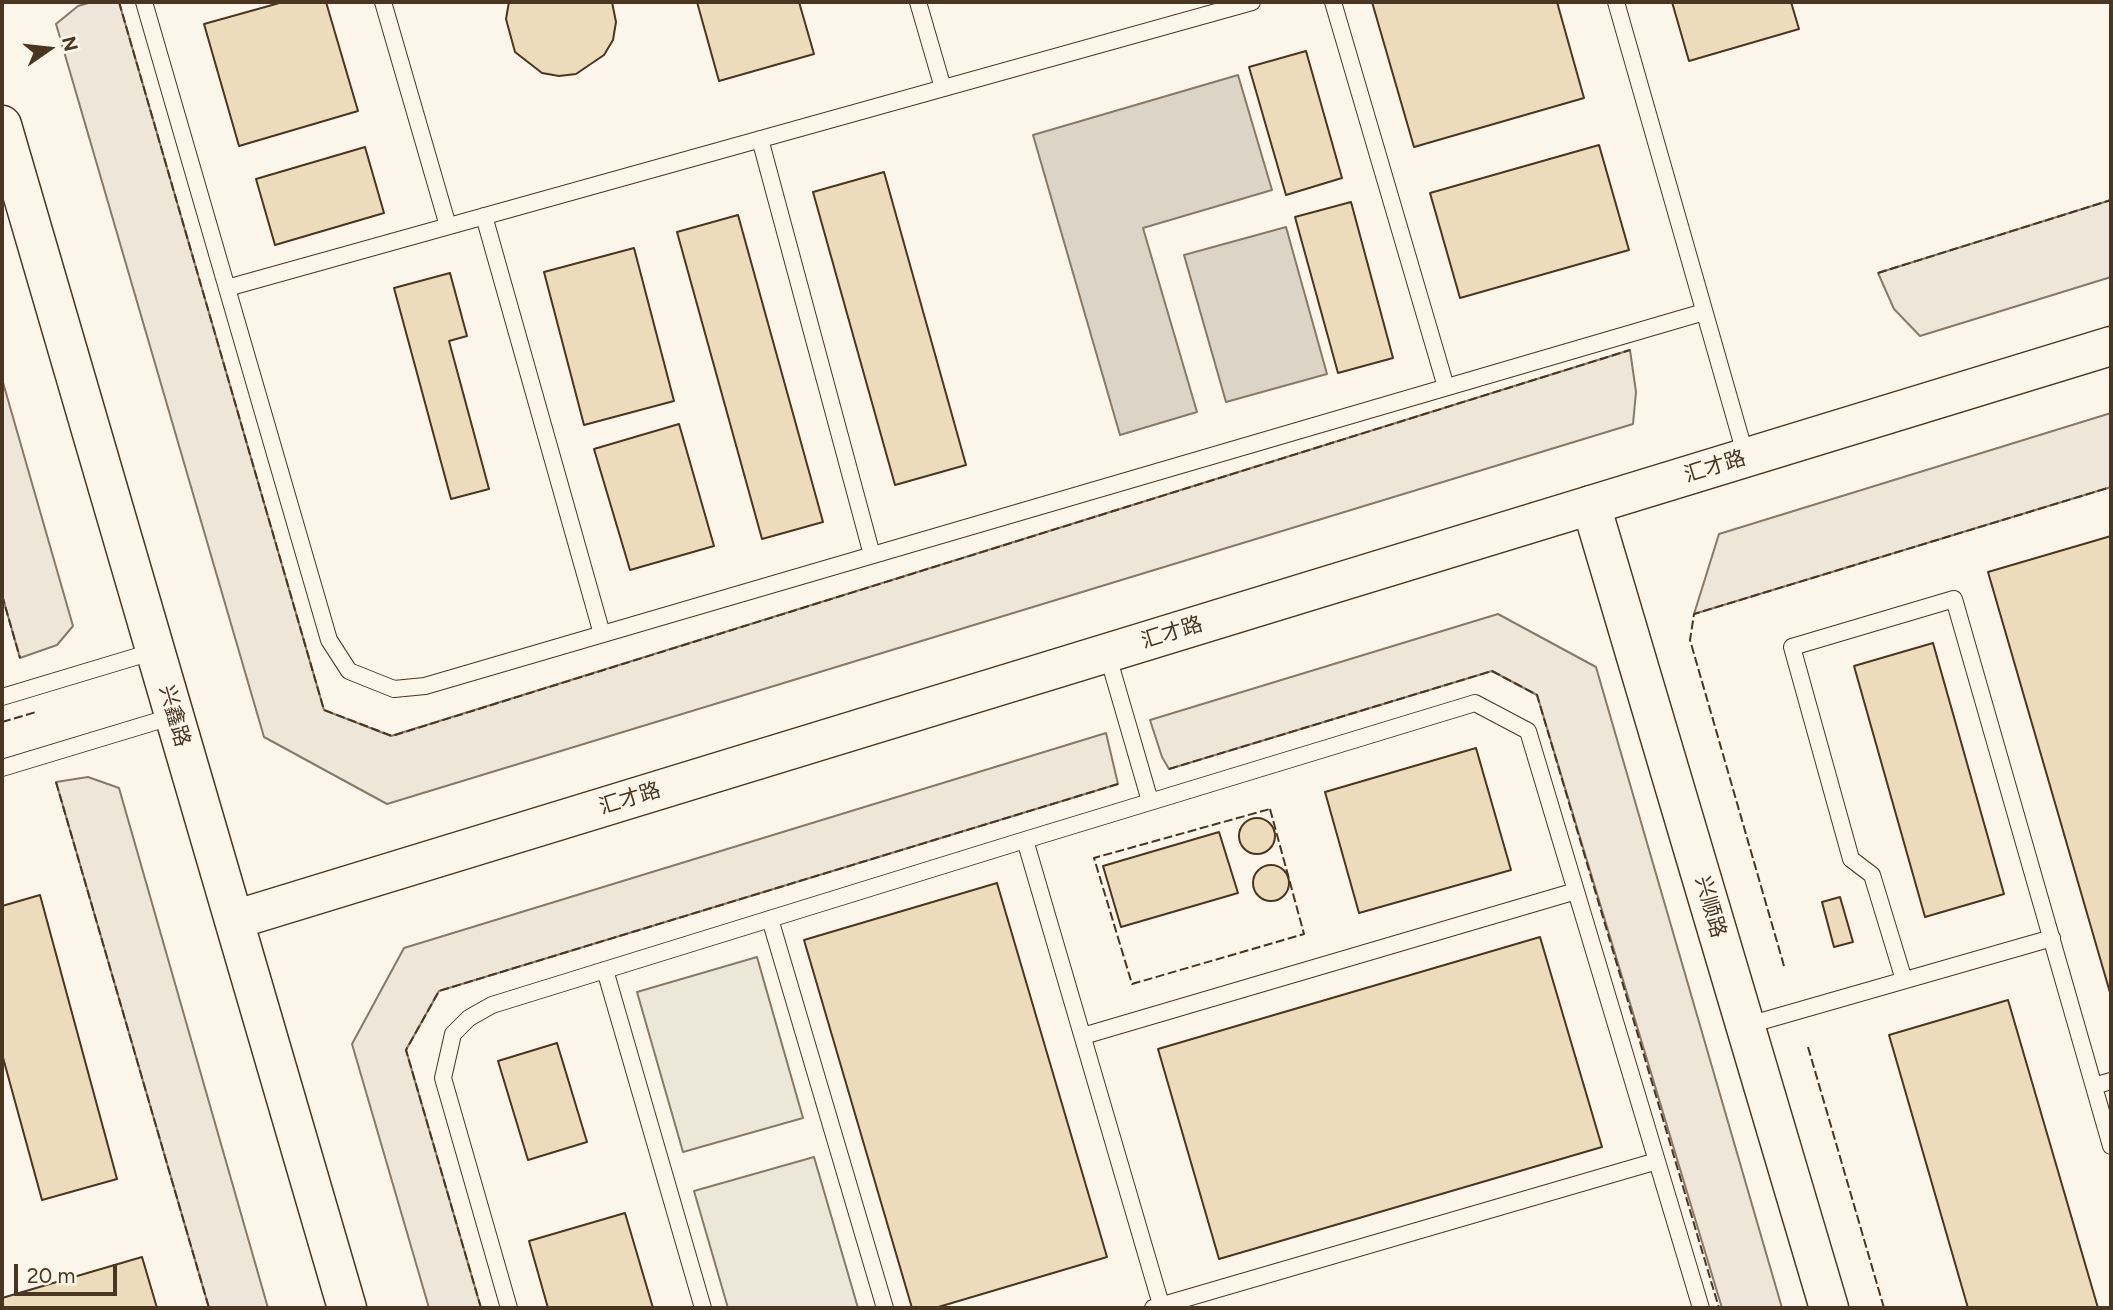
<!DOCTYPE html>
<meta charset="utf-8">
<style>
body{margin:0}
#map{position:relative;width:2113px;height:1310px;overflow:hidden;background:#fbf6e9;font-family:Figtree,sans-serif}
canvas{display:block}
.frame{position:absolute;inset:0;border:4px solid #4a3520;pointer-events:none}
.north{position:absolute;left:14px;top:14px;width:70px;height:70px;-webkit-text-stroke:5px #fbf6e9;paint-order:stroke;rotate:76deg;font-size:19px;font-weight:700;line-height:28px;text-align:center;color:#4a3520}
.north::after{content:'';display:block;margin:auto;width:24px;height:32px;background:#4a3520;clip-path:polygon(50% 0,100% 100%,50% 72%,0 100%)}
.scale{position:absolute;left:14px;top:1264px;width:103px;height:32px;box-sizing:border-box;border:4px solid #4a3520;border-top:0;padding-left:9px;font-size:21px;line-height:24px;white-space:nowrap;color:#4a3520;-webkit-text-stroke:5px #fbf6e9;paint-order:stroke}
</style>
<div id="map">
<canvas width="2113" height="1310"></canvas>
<div class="frame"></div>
<div class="north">N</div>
<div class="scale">20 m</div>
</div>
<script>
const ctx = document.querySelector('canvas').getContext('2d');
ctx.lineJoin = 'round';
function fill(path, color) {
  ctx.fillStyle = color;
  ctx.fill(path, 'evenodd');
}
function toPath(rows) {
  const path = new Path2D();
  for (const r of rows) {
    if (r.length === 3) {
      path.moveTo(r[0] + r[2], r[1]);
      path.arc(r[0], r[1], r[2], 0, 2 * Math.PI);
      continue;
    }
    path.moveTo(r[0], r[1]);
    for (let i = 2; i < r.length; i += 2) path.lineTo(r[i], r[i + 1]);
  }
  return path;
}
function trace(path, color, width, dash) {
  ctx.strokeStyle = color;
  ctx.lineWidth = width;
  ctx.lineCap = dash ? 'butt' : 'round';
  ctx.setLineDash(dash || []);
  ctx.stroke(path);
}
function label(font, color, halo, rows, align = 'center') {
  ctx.font = font + ' Figtree,"Noto Sans SC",sans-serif';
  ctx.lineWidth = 5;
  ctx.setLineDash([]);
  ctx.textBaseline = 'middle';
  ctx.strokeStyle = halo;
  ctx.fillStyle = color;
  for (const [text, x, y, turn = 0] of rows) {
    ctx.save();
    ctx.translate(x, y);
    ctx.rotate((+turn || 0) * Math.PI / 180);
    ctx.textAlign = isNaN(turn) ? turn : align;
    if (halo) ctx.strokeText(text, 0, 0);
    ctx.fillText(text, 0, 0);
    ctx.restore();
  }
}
const green = toPath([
 [92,2,119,2,324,710,391,736,1630,350,1636,392,1633,424,387,804,264,737,56,24,78,6,92,2],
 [2111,200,2111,277,1920,336,1894,309,1878,273,2111,200],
 [2,379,73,626,57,645,20,658,2,595,2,379],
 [2111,413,2111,487,1694,614,1719,534,2111,413],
 [1498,614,1596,667,1782,1308,1722,1308,1537,695,1492,671,1169,769,1162,757,1150,720,1498,614],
 [1106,733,1118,784,439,991,406,1050,481,1308,429,1308,352,1044,404,948,1106,733],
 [88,777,119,788,268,1308,209,1308,56,782,88,777]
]);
const parking = toPath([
 [757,957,803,1118,683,1152,637,992,757,957],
 [814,1157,858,1308,728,1308,694,1191,814,1157]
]);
const water = toPath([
 [1238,75,1272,190,1143,228,1197,412,1120,435,1033,135,1238,75],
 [1286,227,1327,374,1226,402,1184,255,1286,227]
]);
const building = toPath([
 [283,2,326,2,358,111,239,146,204,24,283,2],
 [509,2,612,2,616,22,613,40,604,55,576,74,559,76,542,73,515,52,506,19,509,2],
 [697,2,799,2,814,54,719,81,697,2],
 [1372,2,1557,2,1584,98,1414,147,1372,2],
 [1672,2,1791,2,1799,29,1689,61,1672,2],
 [1306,51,1342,178,1286,195,1249,67,1306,51],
 [1599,145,1629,250,1460,298,1430,193,1599,145],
 [365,147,384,213,275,245,256,179,365,147],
 [884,172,966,465,895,485,813,192,884,172],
 [1351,202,1393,358,1338,373,1295,217,1351,202],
 [738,215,823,522,762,539,677,232,738,215],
 [634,248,674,401,584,425,544,272,634,248],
 [450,273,467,336,449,341,489,489,451,499,394,288,450,273],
 [679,424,714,546,630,570,594,449,679,424],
 [2111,536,2111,996,1988,572,2111,536],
 [1933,643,2004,894,1925,917,1854,666,1933,643],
 [1476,748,1511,870,1359,913,1325,792,1476,748],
 [1257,836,18],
 [1219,832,1238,893,1121,927,1103,866,1219,832],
 [1271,883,18],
 [997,883,1107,1257,935,1308,912,1308,804,940,997,883],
 [40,895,117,1179,42,1200,2,1054,2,906,40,895],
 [1840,897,1853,942,1834,947,1822,902,1840,897],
 [1540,937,1602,1147,1219,1259,1158,1049,1540,937],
 [2008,1000,2098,1308,1968,1308,1889,1035,2008,1000],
 [557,1043,587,1142,528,1160,498,1061,557,1043],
 [625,1213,653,1308,548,1308,529,1241,625,1213],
 [142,1257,157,1308,2,1308,2,1298,142,1257]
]);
const service = toPath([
 [144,2,329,640,349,671,394,689,425,686,1704,312],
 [383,2,448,226],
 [918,2,943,88],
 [1333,2,1446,387],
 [1616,2,1746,457],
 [760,139,872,555],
 [484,216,602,634],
 [227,288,1252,2],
 [1107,653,1150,801],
 [2,697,155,651],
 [2,768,174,716],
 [770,919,885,1308],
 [605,970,703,1308],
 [1904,980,1872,875,1851,859,1792,647,1954,599,2111,1146],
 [1745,1026,2052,938],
 [1083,1036,1576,891],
 [2094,1086,2111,1081],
 [509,1308,443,1078,453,1034,469,1018,492,1005,1025,840],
 [1153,1308,1657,1161],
 [1162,1308,1025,840,1475,703,1528,731,1701,1308]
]);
const tertiary = toPath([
 [1591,505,1829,1308]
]);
const secondary = toPath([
 [2,125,347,1308],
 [234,920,2111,346]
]);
const fence = toPath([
 [119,2,324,710,392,736,1630,350],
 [1878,273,2111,200],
 [2,595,20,658],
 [2,722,36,712],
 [1169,769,1492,671,1537,695,1719,1308],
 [56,782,209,1308],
 [1270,809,1304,934,1132,984,1094,858,1270,809],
 [1784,966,1690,640,1694,614,2111,487],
 [1808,1047,1884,1308],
 [481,1308,406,1050,439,991,1118,784]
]);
const streetNames = [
 ["汇才路",1715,467,-17],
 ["汇才路",1172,633,-17],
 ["兴鑫路",174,716,74],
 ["汇才路",630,799,-17],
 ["兴顺路",1710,907,74]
];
fill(green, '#ede6d9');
trace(green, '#887966', 2);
fill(parking, '#ede7d9');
trace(parking, '#887966', 2);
fill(water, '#dcd4c6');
trace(water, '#887966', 2);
fill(building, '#ecdcbc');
trace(building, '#4a3520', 2);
trace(service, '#4a3520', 18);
trace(tertiary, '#4a3520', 41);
trace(secondary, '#4a3520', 41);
trace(service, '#fbf6e9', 16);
trace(tertiary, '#fbf6e9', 38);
trace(secondary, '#fbf6e9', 38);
trace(fence, '#4a3520', 2, [9, 3.5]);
label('21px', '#4a3520', '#fbf6e9', streetNames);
</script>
